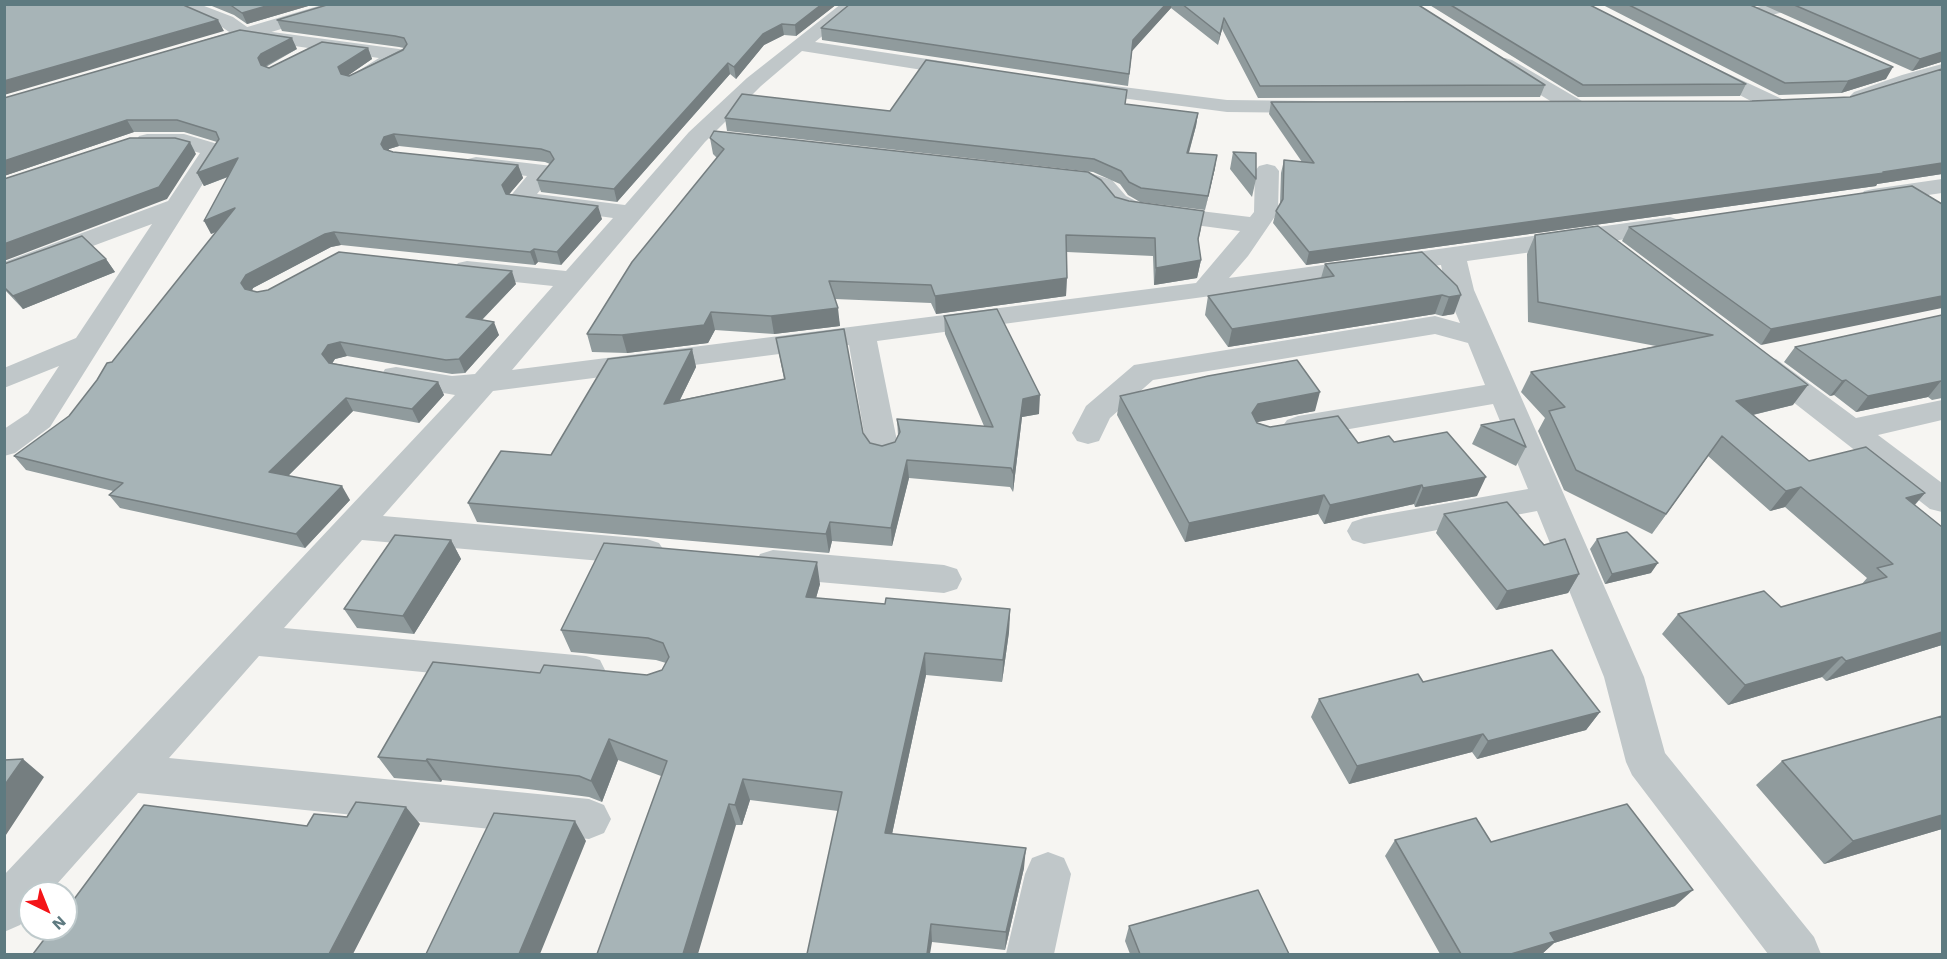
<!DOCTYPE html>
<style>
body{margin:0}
#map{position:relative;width:1947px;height:959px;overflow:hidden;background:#f6f5f2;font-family:"Work Sans",sans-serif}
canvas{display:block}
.frame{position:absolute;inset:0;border:6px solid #5e7a80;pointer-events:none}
.north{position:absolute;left:18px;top:881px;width:60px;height:60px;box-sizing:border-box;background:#fff;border:2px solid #bfcacc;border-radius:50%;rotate:137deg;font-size:16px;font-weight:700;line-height:24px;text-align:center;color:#5e7a80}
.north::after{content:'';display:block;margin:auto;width:21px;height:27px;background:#f41418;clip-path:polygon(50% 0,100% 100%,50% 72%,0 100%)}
</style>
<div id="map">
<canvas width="1947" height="959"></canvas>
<div class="frame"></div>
<div class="north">N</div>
</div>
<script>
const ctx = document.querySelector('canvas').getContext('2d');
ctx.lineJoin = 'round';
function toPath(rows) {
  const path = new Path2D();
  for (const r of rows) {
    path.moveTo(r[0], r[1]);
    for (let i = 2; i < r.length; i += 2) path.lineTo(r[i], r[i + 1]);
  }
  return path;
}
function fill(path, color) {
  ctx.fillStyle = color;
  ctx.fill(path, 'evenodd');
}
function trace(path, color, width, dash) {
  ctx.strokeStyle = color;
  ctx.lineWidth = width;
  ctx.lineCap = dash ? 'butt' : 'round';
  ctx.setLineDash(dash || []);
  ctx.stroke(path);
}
const minor = toPath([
 [172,4,199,4,233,17,250,29,399,49,406,51,409,55,406,59,372,79,365,81,358,79,355,75,358,71,379,58,238,38,219,25,175,8,172,4],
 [841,4,862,4,815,42,967,65,974,67,977,71,974,75,967,77,802,51,761,86,705,142,512,370,1196,283,1240,231,1127,216,1107,206,1096,190,1058,183,1054,178,1058,173,1066,171,1093,174,1112,180,1126,196,1142,204,1250,217,1254,212,1255,171,1259,166,1267,164,1275,166,1279,171,1278,212,1248,256,1229,278,1670,217,1679,220,1683,225,1679,230,1670,233,1467,261,1474,290,1644,677,1665,753,1814,937,1821,954,1768,954,1632,775,1626,762,1604,677,1537,511,1364,544,1352,540,1347,531,1352,522,1364,518,1528,489,1493,404,1298,438,1287,434,1282,427,1287,420,1298,416,1485,385,1468,343,1435,334,1153,380,1110,418,1099,441,1088,444,1077,441,1072,433,1086,406,1134,365,1435,316,1460,323,1446,290,1441,265,877,341,899,451,894,459,883,462,872,459,867,451,849,345,493,391,383,516,647,539,659,543,665,552,659,561,647,565,362,540,284,628,586,656,600,660,606,672,600,684,586,688,259,656,169,758,589,799,604,805,611,819,604,833,589,839,138,793,49,893,30,893,30,914,20,925,4,932,4,875,455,395,385,383,381,376,385,369,396,367,452,376,475,374,553,286,467,277,458,275,454,269,458,263,467,261,566,271,613,218,511,204,508,199,527,176,468,169,464,164,468,159,476,157,552,166,556,171,537,194,625,205,689,132,747,78,841,4],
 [1768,4,1801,4,1798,8,1757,19,1750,17,1748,13,1750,9,1768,4],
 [1505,58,1512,60,1582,101,1585,106,1582,111,1574,112,1566,111,1498,68,1495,64,1498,60,1505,58],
 [1703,62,1782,99,1785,104,1782,109,1774,110,1766,109,1696,72,1693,68,1696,64,1703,62],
 [1942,64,1942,76,1861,102,1854,100,1850,96,1854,92,1902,75,1942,64],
 [1083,82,1227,100,1316,101,1324,102,1327,107,1324,112,1316,113,1227,112,1076,92,1073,88,1076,84,1083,82],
 [147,134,184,134,221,145,224,150,50,427,15,453,4,456,4,429,28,413,59,366,4,388,4,368,76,338,152,224,4,279,4,262,168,201,200,153,182,148,139,146,136,141,139,136,147,134],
 [1942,179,1942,193,1873,203,1864,201,1861,196,1864,191,1873,189,1942,179],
 [1766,357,1776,359,1856,418,1942,400,1942,420,1878,435,1942,483,1942,512,1930,509,1756,373,1751,366,1756,359,1766,357],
 [773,550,944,565,957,569,962,579,957,589,944,593,773,578,760,574,755,564,760,554,773,550],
 [1048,852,1064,858,1071,874,1054,954,1006,954,1025,874,1032,858,1048,852]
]);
const tertiary = toPath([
 [325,4,355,4,352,8,214,49,207,51,200,49,197,45,200,41,325,4]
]);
const wall = toPath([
 [207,4,315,4,247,24,234,15],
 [837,4,796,36,784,35,764,45,736,79,730,74,617,202,541,192,537,180,550,164,545,162,399,146,389,149,388,150,393,152,518,165,523,178,509,194,602,219,561,265,538,262,535,265,341,245,331,247,253,288,252,291,257,292,516,284,482,320,499,335,465,373,452,374,347,356,335,359,332,363,438,382,444,395,419,423,353,411,288,476,350,500,305,548,120,508,109,495,113,491,26,470,14,456,69,416,217,231,211,234,228,177,204,186,197,173,217,142,184,132,134,132,4,176,4,98,297,49,266,67,269,68,368,48,372,59,347,76,349,76,404,48,399,47,282,31,277,20],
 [850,4,1417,4,1545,85,1540,97,1258,98,1222,29,1218,45,1171,8,1132,51,1128,86,822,40,821,28],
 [1428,4,1588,4,1746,84,1740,96,1578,97],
 [1601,4,1748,4,1886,79,1841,93,1779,95],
 [1761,4,1942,4,1942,63,1941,62,1912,71],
 [1942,69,1942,174,1877,184,1876,186,1306,265,1273,223,1276,211,1280,204,1281,173,1284,160,1302,162,1269,114,1271,102,1752,101,1850,97],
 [1125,104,1198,113,1196,126,1189,153,1215,168,1205,210,1140,202,1128,195,1120,184,1093,172,727,131,725,118,890,111],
 [710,138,1115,197,1201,228,1198,242,1201,260,1197,278,1154,285,1153,256,1067,252,1066,296,936,314,931,303,835,299,840,326,774,334,715,330,708,343,627,353,592,352,587,334,717,158,713,154],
 [1233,152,1256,179,1252,197,1230,169],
 [1912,186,1761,345,1622,241,1629,227],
 [1598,226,1793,405,1753,415,1809,461,1925,493,1915,505,1942,645,1826,681,1822,677,1728,705,1662,634,1678,614,1781,607,1861,585,1867,578,1785,507,1770,511,1708,456,1652,534,1564,490,1538,431,1545,418,1521,392,1531,372,1656,346,1528,322,1527,254,1535,235],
 [106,259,115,272,23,309,4,289,4,264],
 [1325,264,1457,286,1454,314,1442,316,1435,314,1228,347,1205,315,1208,296,1321,278],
 [1942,315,1942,398,1932,400,1928,397,1856,412,1834,395,1830,396,1784,362,1795,347],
 [944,316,1039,414,1022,417,1013,492,1010,487,909,478,892,546,832,541,829,553,477,522,468,503,551,455,692,349,696,367,680,400,784,379,776,338,863,433,870,443,882,446,895,442,898,435,897,419,984,426,945,334],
 [1120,396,1315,411,1256,422,1270,427,1358,443,1394,442,1477,496,1415,507,1414,504,1324,524,1318,514,1185,542,1117,415],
 [1481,425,1526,447,1516,466,1472,444],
 [1444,514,1544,545,1579,574,1568,593,1496,610,1436,533],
 [1597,539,1651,573,1605,584,1590,549],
 [451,540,461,559,414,634,357,628,344,609],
 [820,584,816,598,885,604,1010,609,1009,632,1002,682,926,675,892,834,1024,868,1005,950,932,942,838,811,750,800,742,825,736,825,661,776,618,760,602,802,589,797,528,789,442,780,441,782,394,778,378,757,540,673,647,675,662,670,666,663,656,660,571,652,561,630],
 [1423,682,1600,712,1586,730,1477,759,1472,752,1349,784,1311,717,1319,699],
 [1782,761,1942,829,1824,864,1756,785],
 [1395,840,1491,842,1675,906,1554,943,1542,954,1440,954,1385,856],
 [1129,926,1289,954,1130,954,1125,941]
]);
const shadedWall = toPath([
 [273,4,315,4,247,24,242,13],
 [822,4,837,4,796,36,795,25],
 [1166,4,1172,4,1171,8,1132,51,1128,86,1133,40],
 [1224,18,1222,29,1218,45,1220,34],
 [218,20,224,31,4,95,4,81],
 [782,24,784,35,764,45,736,79,734,67,763,34],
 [292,38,297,49,267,65,263,70,258,58,261,54],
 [368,48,372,59,343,79,338,67],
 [1942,52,1942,60,1941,62,1912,71,1920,59],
 [728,63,730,74,617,202,614,189],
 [1893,67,1886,79,1841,93,1848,81],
 [1198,113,1196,126,1185,166,1187,153],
 [127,120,134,132,4,176,4,161],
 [394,134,399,146,389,149,386,156,381,144,384,137],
 [190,142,196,154,167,199,4,261,4,244],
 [1217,155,1215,168,1205,210,1208,196],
 [238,158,245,170,204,186,197,173],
 [1942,163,1942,174,1877,184,1876,186,1306,265,1309,252,1883,172],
 [518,165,523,178,506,198,502,185],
 [598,206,602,219,561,265,557,252],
 [235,208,242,221,211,234,204,221],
 [334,232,341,245,331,247,253,288,249,296,241,283,246,275,325,234],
 [534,249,538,262,535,265,530,252],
 [106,259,115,272,23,309,13,296],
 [1201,260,1197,278,1154,285,1156,268],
 [512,271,516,284,471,331,466,317],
 [1067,278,1066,296,936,314,935,296],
 [1442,295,1435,314,1228,347,1232,329],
 [1461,295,1454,314,1442,316,1449,297],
 [1942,296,1942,308,1761,345,1771,329],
 [838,308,840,326,774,334,771,316],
 [711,312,715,330,708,343,627,353,622,335],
 [494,322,499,335,465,373,459,359],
 [340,342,347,356,335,359,330,367,322,354,328,345],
 [692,349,696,367,669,422,664,404],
 [1846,380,1834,395,1830,396,1842,381],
 [1941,381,1928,397,1856,412,1868,396],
 [438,382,444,395,419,423,412,409],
 [1808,385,1793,405,1723,422,1736,401],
 [1320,392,1315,411,1253,423,1252,413,1258,404],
 [1040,395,1039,414,1022,417,1013,492,1013,473,1023,399],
 [346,398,353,411,278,486,269,472],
 [1722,436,1708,456,1652,534,1666,514],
 [907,460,909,478,892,546,891,528],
 [1486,477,1477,496,1415,507,1423,488],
 [1422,485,1414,504,1324,524,1330,505],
 [342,486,350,500,305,548,296,534],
 [1801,487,1785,507,1770,511,1786,491],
 [1925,493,1907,513,1906,498],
 [1324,495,1318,514,1185,542,1189,523],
 [830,522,832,541,829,553,826,534],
 [451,540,461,559,414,634,403,616],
 [817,562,820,584,810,619,806,597],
 [1658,563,1651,573,1605,584,1612,574],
 [1579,574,1568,593,1496,610,1507,591],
 [1010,609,1009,632,1002,682,1003,660],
 [1942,632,1942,645,1826,681,1846,661],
 [925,653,926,675,888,853,885,833],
 [1842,657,1822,677,1728,705,1745,685],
 [1600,712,1586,730,1477,759,1488,741],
 [1483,734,1472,752,1349,784,1357,766],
 [609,739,618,760,602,802,591,781],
 [23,759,44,777,4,838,4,786],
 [427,759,442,780,441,782,426,761],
 [743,779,750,800,742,825,735,805],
 [729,804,736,825,698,954,683,954],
 [406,807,420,824,353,954,329,954],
 [1942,815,1942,829,1824,864,1853,841],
 [575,821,586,841,540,954,519,954],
 [1026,848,1024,868,1005,950,1006,932],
 [1693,890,1675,906,1554,943,1542,954,1511,954,1550,933],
 [931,924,932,942,930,954,927,954]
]);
const building = toPath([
 [4,4,181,4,218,20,4,81,4,4],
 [229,4,273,4,242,13,229,4],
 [330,4,822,4,795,25,782,24,763,34,734,67,728,63,614,189,537,180,554,159,550,152,541,149,394,134,384,137,381,144,384,149,393,152,518,165,502,185,506,194,598,206,557,252,534,249,530,252,334,232,325,234,246,275,241,283,245,289,257,292,268,290,339,252,512,271,466,317,494,322,459,359,446,360,340,342,328,345,322,354,329,363,438,382,412,409,346,398,269,472,342,486,296,534,109,495,123,483,14,456,69,416,97,380,107,363,112,362,235,208,204,221,238,158,197,173,219,139,216,132,177,120,127,120,4,161,4,98,240,30,292,38,261,54,258,58,261,65,269,68,322,42,368,48,338,67,341,74,349,76,403,50,407,44,404,38,395,36,277,20,330,4],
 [850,4,1166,4,1133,40,1129,74,821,28,850,4],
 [1182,4,1417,4,1545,85,1260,86,1224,18,1220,34,1182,4],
 [1449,4,1588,4,1746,84,1583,85,1449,4],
 [1627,4,1748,4,1893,67,1848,81,1785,83,1627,4],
 [1792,4,1942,4,1942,52,1920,59,1792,4],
 [926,60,1127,90,1125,104,1198,113,1187,153,1217,155,1208,196,1141,188,1129,182,1121,171,1094,159,725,118,742,94,890,111,926,60],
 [1942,69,1942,163,1883,172,1884,173,1309,252,1276,211,1283,199,1284,160,1314,163,1271,102,1752,101,1850,97,1942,69],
 [714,131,1088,172,1101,180,1115,197,1129,201,1204,211,1198,239,1201,260,1156,268,1155,238,1066,235,1067,278,935,296,931,285,829,281,838,308,771,316,711,312,704,325,622,335,587,334,632,262,724,149,710,138,714,131],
 [130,138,175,138,190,142,159,187,4,244,4,179,130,138],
 [1233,152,1256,153,1256,179,1233,152],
 [1912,186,1942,204,1942,296,1771,329,1629,227,1912,186],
 [1598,226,1808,385,1736,401,1809,461,1866,447,1925,493,1906,498,1942,527,1942,632,1846,661,1842,657,1745,685,1678,614,1764,591,1781,607,1887,577,1877,568,1893,564,1801,487,1786,491,1722,436,1666,514,1576,470,1549,411,1565,407,1531,372,1713,335,1538,302,1535,235,1598,226],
 [82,236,106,259,13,296,4,287,4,264,82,236],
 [1422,252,1457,286,1461,295,1449,297,1442,295,1232,329,1208,296,1334,276,1325,264,1422,252],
 [997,309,1040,395,1023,399,1013,473,1011,468,907,460,891,528,830,522,826,534,468,503,501,451,551,455,608,359,692,349,664,404,785,379,776,338,844,329,863,433,870,443,882,446,895,442,900,432,897,419,993,427,944,316,997,309],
 [1942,315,1942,382,1941,381,1868,396,1846,380,1842,381,1795,347,1942,315],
 [1297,360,1320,392,1258,404,1252,413,1257,423,1270,427,1338,416,1358,443,1389,436,1394,442,1447,432,1486,477,1423,488,1422,485,1330,505,1324,495,1189,523,1120,396,1208,376,1297,360],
 [1514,419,1526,447,1481,425,1514,419],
 [1507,502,1544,545,1565,539,1579,574,1507,591,1444,514,1507,502],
 [1627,532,1658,563,1612,574,1597,539,1627,532],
 [395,535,451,540,403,616,344,609,395,535],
 [604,543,817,562,806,597,885,604,886,598,1010,609,1003,660,925,653,885,833,1026,848,1006,932,931,924,927,954,807,954,842,792,743,779,735,805,729,804,683,954,597,954,667,761,609,739,591,781,579,776,515,769,427,759,426,761,378,757,433,662,540,673,544,665,647,675,662,670,669,657,663,643,648,638,561,630,604,543],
 [1552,650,1600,712,1488,741,1483,734,1357,766,1319,699,1418,674,1423,682,1552,650],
 [1942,716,1942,815,1853,841,1782,761,1942,716],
 [23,759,4,786,4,760,23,759],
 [356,802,406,807,329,954,33,954,52,929,66,929,66,910,144,805,307,826,314,814,347,817,356,802],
 [1627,804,1693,890,1550,933,1555,941,1511,954,1461,954,1395,840,1476,818,1491,842,1627,804],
 [494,813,575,821,519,954,426,954,494,813],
 [1258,890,1289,954,1140,954,1129,926,1258,890]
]);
fill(minor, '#c0c7c9');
fill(tertiary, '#c0c7c9');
fill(wall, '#909b9d');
fill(shadedWall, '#757e80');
fill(building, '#a7b4b7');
trace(building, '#757e80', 1.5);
</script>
